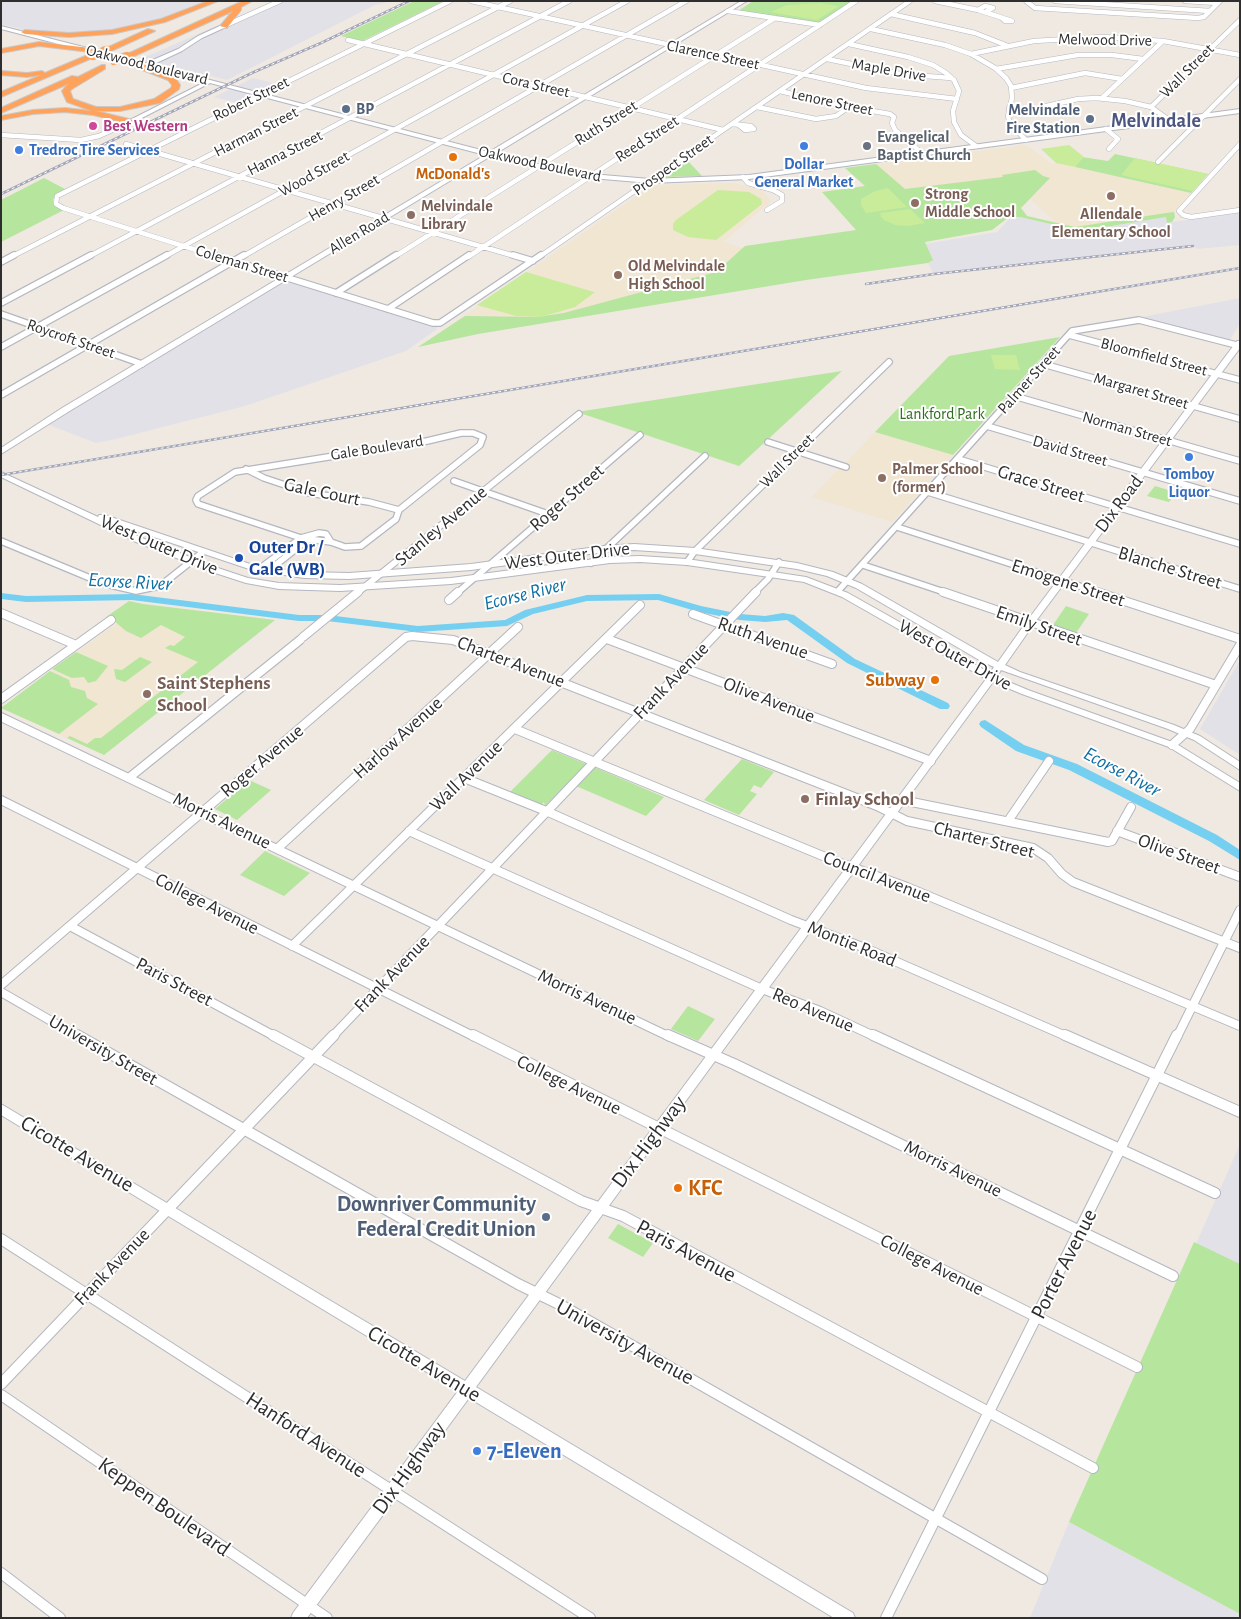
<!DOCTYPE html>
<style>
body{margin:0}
#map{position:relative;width:1241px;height:1619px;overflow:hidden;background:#efe9e1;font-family:"Alegreya Sans",sans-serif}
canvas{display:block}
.frame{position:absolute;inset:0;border:2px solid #2e2e2e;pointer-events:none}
</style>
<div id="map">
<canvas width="1241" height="1619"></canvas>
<div class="frame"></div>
</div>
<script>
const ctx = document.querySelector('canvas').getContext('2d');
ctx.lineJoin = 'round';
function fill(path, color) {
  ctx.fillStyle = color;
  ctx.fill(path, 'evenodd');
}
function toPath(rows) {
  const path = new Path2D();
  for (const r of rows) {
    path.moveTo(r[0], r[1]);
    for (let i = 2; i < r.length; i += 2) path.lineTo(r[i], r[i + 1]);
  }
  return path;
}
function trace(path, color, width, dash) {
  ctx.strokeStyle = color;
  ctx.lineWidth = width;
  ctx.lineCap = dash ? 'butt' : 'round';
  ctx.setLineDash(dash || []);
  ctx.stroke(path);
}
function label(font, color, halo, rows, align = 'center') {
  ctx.font = font + ' "Alegreya Sans",sans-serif';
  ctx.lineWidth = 4;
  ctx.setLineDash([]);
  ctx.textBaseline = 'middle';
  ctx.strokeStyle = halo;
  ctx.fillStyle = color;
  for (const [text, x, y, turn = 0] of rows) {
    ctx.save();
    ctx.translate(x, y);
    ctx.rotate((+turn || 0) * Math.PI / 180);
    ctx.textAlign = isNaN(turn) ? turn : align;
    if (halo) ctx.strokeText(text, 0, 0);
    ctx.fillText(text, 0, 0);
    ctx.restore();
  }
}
const industrial = toPath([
 [1,1,204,1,154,21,110,31,69,34,35,32,1,24],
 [273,1,392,1,375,5,227,80,141,59],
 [253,78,281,85,242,104,214,97],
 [1240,212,1240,245,1197,249,1192,245,933,273,928,263,933,259,925,244,997,232,1011,217,1020,217,1081,231,1166,217,1167,223],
 [285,277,437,323,437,329,406,351,245,406,116,439,96,443,44,423],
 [1240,298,1240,323,1228,343,1137,320,1142,317],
 [1240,660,1240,755,1200,729],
 [1240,1144,1240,1264,1196,1244],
 [1069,1522,1240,1614,1240,1618,1030,1618]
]);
const education = toPath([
 [1026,145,1052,164,1056,163,1191,193,1174,212,1075,227,1057,223,1030,199,1050,179,977,214,733,257,683,299,445,329,652,185,734,183,763,191,771,202,723,242,743,248,856,230,822,192,865,186,845,168],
 [875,432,953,455,892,522,812,497],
 [143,604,275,620,104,755,1,708]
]);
const green = toPath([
 [414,1,444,1,362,41,341,36],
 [753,1,853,1,820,23,738,11],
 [1115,154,1208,174,1191,193,1075,167,1082,157,1108,161],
 [687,160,702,176,662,177],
 [876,164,905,189,1003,177,1002,175,1035,170,1043,176,1050,178,1021,208,1027,216,1075,227,1166,213,1174,212,1175,217,1172,222,1167,223,1166,217,1081,231,1020,217,1009,217,992,230,925,242,933,260,928,263,806,280,478,334,418,347,465,316,537,317,564,313,716,272,745,246,856,230,822,192,865,186,845,168],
 [44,178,65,189,53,199,53,204,64,210,1,242,1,200],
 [1060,337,953,455,875,432,949,356],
 [842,371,739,466,577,412],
 [1155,486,1175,492,1176,493,1169,502,1147,496],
 [129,601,143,604,275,620,104,755,67,738,70,736,87,744,95,738,101,738,198,662,165,648,170,645,174,646,185,637,161,625,141,638,126,631,113,620,106,617],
 [1066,606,1089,614,1076,633,1053,625],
 [76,652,108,666,96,681,88,683,84,677,72,678,52,669],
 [140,657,152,662,125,682,116,679,114,669,122,670],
 [50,671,69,680,71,687,85,691,87,698,98,704,59,734,1,708],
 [552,750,586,764,545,806,544,802,540,806,509,793],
 [742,759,774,772,761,788,754,785,750,791,757,794,739,815,704,800],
 [594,767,664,797,646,816,576,786],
 [249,780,271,790,237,820,215,809],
 [265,851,310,873,284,896,240,875],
 [688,1006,715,1019,698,1041,671,1029],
 [618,1224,653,1243,643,1257,608,1238],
 [1194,1242,1240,1264,1240,1614,1069,1522]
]);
const pitch = toPath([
 [820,3,839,6,817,20,770,12,787,5],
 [1069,145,1084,157,1075,167,1056,163,1041,149],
 [1135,158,1208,174,1193,191,1121,175],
 [888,188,907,207,866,213,861,205,861,199,875,191],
 [718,190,749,192,761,199,762,204,716,240,688,237,673,230,673,224,676,220],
 [910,209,925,223,908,226,895,225,884,220,881,217,880,213],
 [526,272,594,292,595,292,575,307,541,317,516,316,477,305],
 [991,355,1016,355,1020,370,995,369]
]);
const river = toPath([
 [1,593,26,596,132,594,299,615,327,615,418,626,505,620,525,610,587,595,659,594,701,606,740,614,765,616,783,613,794,615,855,659,948,703,950,706,948,709,940,709,847,663,787,620,765,622,740,620,699,612,658,600,587,601,533,614,507,626,418,632,327,621,299,621,132,600,26,602,1,599,1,593],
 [985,720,1024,745,1077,764,1217,835,1240,850,1240,860,1209,841,1069,770,1016,751,981,727,979,724,981,721,985,720]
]);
const streetFar3 = toPath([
 [471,1,866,88,957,99],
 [935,1,978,10,1012,21,1005,21,1002,18],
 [1026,1,1035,8,1198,18,1204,17,1220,1],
 [1055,1,1210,11],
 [1185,1,1218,3],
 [978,10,985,6,993,8,985,12],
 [728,11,820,25],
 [891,14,975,33,1008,46],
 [224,26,280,1],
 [871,29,945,45,971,54,995,68,1006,78,1011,86,1012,98,1008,116,1010,124,1026,140],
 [348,40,723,130],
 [849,44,908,57,933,65,946,73,954,80,959,91,953,111,954,122,961,135,976,146],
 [971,54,1034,41,1103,37,1163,41,1240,55],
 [827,59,900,74,951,78],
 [996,69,1078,55,1112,55,1143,59],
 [1011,88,1085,73,1122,79],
 [780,91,837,105,890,114,894,117,892,123,895,130,922,153],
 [1102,98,1163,41],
 [757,107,816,119,836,116,849,107],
 [1009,108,1033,109,1078,99,1096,98,1125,101,1151,107],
 [1169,120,1151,107,1240,20],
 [732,124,751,126,754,129,745,130,740,126],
 [1106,129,1118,139,1109,149],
 [1,135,81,140,99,136,130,122],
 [126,144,518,257],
 [1240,144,1179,211,1183,215,1191,217,1240,210],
 [1158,162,1240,79],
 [743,177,748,183,773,190,782,195,782,201,767,210],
 [11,257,510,1],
 [88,257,569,1],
 [164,257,627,1],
 [218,257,63,208,56,204,57,196,450,1],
 [242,257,686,1],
 [394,257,775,18],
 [468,257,856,1],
 [539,257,910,1]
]);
const streetFar2 = toPath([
 [214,255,433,323,440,323,541,255],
 [513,255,533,261],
 [1,262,14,255],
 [336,293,396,255],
 [1,303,91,255],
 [388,309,469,255],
 [1,314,142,364],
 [1069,335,1240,380],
 [1,347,167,255],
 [1043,364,1240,419],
 [1,395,244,255],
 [1014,396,1240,461],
 [987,426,1240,501],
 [768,442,846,467],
 [958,459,1240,544],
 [246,469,264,478,309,493,369,502,399,510],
 [454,481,548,514],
 [928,492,1240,589],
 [897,527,1101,593],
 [301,538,331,542],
 [301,538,198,504,196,500,198,496,235,472,427,441,461,433,473,433,483,437,480,445,399,510,396,519,361,546,345,547,331,542],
 [301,538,319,533,326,534,331,542],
 [1,541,102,583,136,591,160,586,203,552],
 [687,562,695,551,889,362],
 [591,563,705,456],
 [863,565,947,593],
 [259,569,301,538],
 [268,571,307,540],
 [838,591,1072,331,1139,320,1240,346],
 [357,593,579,414],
 [457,593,640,435],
 [754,593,768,579,779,562]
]);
const streetFar1 = toPath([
 [943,592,1216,685],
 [1097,592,1240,639],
 [449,600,458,592],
 [1,613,76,645],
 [693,614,832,664],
 [303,637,358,592],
 [607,639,931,761],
 [1,699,111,620],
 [1,717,670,1037],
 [515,729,835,861,907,887,1240,1026],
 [1172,745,1190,729,1240,645],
 [130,777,300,640],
 [464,778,546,811,791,920,865,948,1068,1037],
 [1,800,475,1037],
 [902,800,1108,842,1112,841,1131,807],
 [1008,821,1049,761],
 [409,831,762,989,820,1011,876,1037],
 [1117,831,1240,877],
 [278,848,518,627],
 [70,926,276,1037],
 [292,946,640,605],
 [1,985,406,637,412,636,453,640,877,806,907,821,1033,848,1048,858,1062,874,1073,882,1240,948],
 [1,992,79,1037],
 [332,1037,756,592],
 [1177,1037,1240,910]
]);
const street = toPath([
 [77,1035,518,1284,559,1304,1042,1579],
 [273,1035,581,1201,623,1216,1093,1468],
 [473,1035,1137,1367],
 [668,1035,734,1064,1173,1276],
 [873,1035,1215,1193],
 [1065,1035,1240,1112],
 [1,1239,590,1618],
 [1,1384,334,1035],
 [1,1395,327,1618],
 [1,1573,60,1618],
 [886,1618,1177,1035]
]);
const secondary = toPath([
 [741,1,747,1,495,154,527,162,591,174,650,179,749,175,1240,109,1240,113,749,179,650,183,591,178,527,166,491,156,68,412,1,454,1,448,62,408,485,155,210,83,132,123,128,123,128,121,205,82,1,29,1,26,146,63,178,49,198,36,222,25,226,25,226,27,202,38,182,51,152,65,489,152,741,1],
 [1237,341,1240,341,1240,348,1033,625,1005,665,1020,672,1174,725,1200,736,1240,762,1240,770,1194,740,1168,729,1001,670,997,677,1028,690,1175,743,1240,783,1240,791,1169,747,1022,694,993,682,476,1387,853,1613,855,1618,834,1618,469,1398,307,1618,291,1618,293,1613,458,1391,1,1115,1,1104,465,1381,986,679,842,597,804,582,687,565,640,562,610,563,451,584,340,591,279,589,246,583,209,571,136,542,1,477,1,472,98,517,99,515,105,515,256,566,304,572,349,573,471,564,604,546,634,544,695,548,797,563,833,572,862,584,998,662,1027,621,1237,341],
 [106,521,252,570,304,578,349,579,471,570,604,552,634,550,695,554,797,569,827,576,856,588,981,661,994,667,990,673,848,593,806,577,687,559,640,556,610,557,451,578,340,585,279,583,248,578,215,567,142,538,106,521]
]);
const highway = toPath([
 [208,1,218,1,165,22,112,34,69,37,25,34,21,32,25,30,69,33,112,30,161,19,208,1],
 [243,1,252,1,241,7,241,10,227,28,220,26,233,11,130,58,123,56,243,1],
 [148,29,155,31,109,52,102,50,148,29],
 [39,42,90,48,94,50,90,52,39,46,1,53,1,49,39,42],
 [90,54,97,56,1,97,1,92,41,75,27,77,1,75,1,71,27,73,42,71,45,73,90,54],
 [122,58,128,58,174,76,180,85,179,89,160,103,120,111,96,111,133,120,134,122,130,124,93,115,65,112,33,114,1,120,1,116,33,110,65,108,92,111,67,102,62,91,68,84,1,113,1,108,72,76,78,77,102,65,105,65,105,69,72,89,70,91,73,99,96,107,120,107,154,99,171,88,172,85,168,80,122,62,122,58]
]);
const rail = toPath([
 [1,194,254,72,321,43,409,1],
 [866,284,934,274,1193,246],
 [1,475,1240,268]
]);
const highwayBridge = toPath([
 [93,56,106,50],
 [114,61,127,56]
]);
const markers = [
 [346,109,5,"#5c6f8a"],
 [1090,119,5,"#5c6f8a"],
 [93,126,5,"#d1479c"],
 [804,146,5,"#3f7fe0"],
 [867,146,5,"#6b7280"],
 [19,150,5,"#3f7fe0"],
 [453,157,5,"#e8710a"],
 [1111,196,5,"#8d6e63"],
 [915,203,5,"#8d6e63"],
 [411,215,5,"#8d6e63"],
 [618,275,5,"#8d6e63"],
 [1189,457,5,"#3f7fe0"],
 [882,478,5,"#8d6e63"],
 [239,558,5,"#1a4fb4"],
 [935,680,5,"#e8710a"],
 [147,694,5,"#8d6e63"],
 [805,799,5,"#8d6e63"],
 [678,1188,5,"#e8710a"],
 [546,1217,5,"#5c6f8a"],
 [477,1451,5,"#3f7fe0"]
];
const farStreetnames = [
 ["Melwood Drive",1105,40,1],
 ["Clarence Street",713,55,12],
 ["Oakwood Boulevard",147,65,14],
 ["Maple Drive",889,70,10],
 ["Wall Street",1187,71,-45],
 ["Cora Street",536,85,13],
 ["Robert Street",251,99,-26],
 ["Lenore Street",832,102,12],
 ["Ruth Street",606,123,-32],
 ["Harman Street",256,132,-27],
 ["Reed Street",647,139,-33],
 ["Hanna Street",285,153,-27],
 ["Oakwood Boulevard",540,164,12],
 ["Prospect Street",673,165,-35],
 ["Wood Street",314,174,-29],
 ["Henry Street",344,198,-30],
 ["Allen Road",359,233,-31],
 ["Coleman Street",242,264,17],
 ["Roycroft Street",71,339,19],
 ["Bloomfield Street",1154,357,15],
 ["Palmer Street",1029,380,-48],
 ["Margaret Street",1141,391,16],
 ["Norman Street",1127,429,16],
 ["Gale Boulevard",377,448,-9],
 ["David Street",1070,451,16],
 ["Wall Street",787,461,-45]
];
const farServicenames = [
 ["BP",356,109],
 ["Melvindale",1080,110,"right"],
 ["Fire Station",1080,128,"right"]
];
const farHotelnames = [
 ["Best Western",103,126]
];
const farWorshipnames = [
 ["Evangelical",877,137],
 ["Baptist Church",877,155]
];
const farShopnames = [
 ["Tredroc Tire Services",29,150,"left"],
 ["Dollar",804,164],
 ["General Market",804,182],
 ["Tomboy",1189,474],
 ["Liquor",1189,492]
];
const farFoodnames = [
 ["McDonald's",453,174]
];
const farEducationnames = [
 ["Strong",925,194],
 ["Middle School",925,212],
 ["Melvindale",421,206],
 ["Library",421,224],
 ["Allendale",1111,214,"center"],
 ["Elementary School",1111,232,"center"],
 ["Old Melvindale",628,266],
 ["High School",628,284],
 ["Palmer School",892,469],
 ["(former)",892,487]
];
const farParknames = [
 ["Lankford Park",942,414]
];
const streetNames = [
 ["Grace Street",1041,484,17],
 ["Gale Court",322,492,12],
 ["Roger Street",567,498,-41],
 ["Dix Road",1119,504,-53],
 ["Stanley Avenue",441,526,-40],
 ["West Outer Drive",159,545,23],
 ["West Outer Drive",567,556,-7],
 ["Blanche Street",1170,568,17],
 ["Emogene Street",1068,583,18],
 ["Emily Street",1039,626,19],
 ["Ruth Avenue",763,638,19],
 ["West Outer Drive",955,655,29],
 ["Charter Avenue",511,662,21],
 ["Frank Avenue",671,681,-46],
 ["Olive Avenue",769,700,21],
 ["Harlow Avenue",398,738,-42],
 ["Roger Avenue",262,761,-40],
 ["Wall Avenue",466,776,-44],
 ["Morris Avenue",222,821,26],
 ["Charter Street",984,840,14],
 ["Olive Street",1179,854,20],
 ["Council Avenue",877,877,21],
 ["College Avenue",207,904,27],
 ["Montie Road",852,944,22],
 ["Frank Avenue",392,974,-46],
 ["Paris Street",174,982,28],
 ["Morris Avenue",587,997,25],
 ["Reo Avenue",813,1010,23],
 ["University Street",103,1050,30],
 ["College Avenue",569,1085,26],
 ["Morris Avenue",953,1169,26],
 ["College Avenue",932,1265,27],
 ["Frank Avenue",112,1267,-46]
];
const transitNames = [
 ["Outer Dr /",249,547],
 ["Gale (WB)",249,569]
];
const foodNames = [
 ["Subway",925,680]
];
const educationNames = [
 ["Saint Stephens",157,683],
 ["School",157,705],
 ["Finlay School",815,799]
];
const farDistrictnames = [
 ["Melvindale",1156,121]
];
const waterNames = [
 ["Ecorse River",130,582,3],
 ["Ecorse River",525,594,-14],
 ["Ecorse River",1122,772,28]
];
const nearStreetnames = [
 ["Dix Highway",649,1142,-53],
 ["Cicotte Avenue",77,1154,31],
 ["Paris Avenue",686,1251,28],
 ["Porter Avenue",1064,1264,-63],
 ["University Avenue",625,1342,29],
 ["Cicotte Avenue",424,1364,31],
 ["Hanford Avenue",306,1435,33],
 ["Dix Highway",409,1468,-54],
 ["Keppen Boulevard",164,1507,35]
];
const nearFoodnames = [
 ["KFC",688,1188]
];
const nearServicenames = [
 ["Downriver Community",536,1204],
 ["Federal Credit Union",536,1229]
];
const nearShopnames = [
 ["7-Eleven",487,1451]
];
fill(industrial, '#e3e1e8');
fill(education, '#f0e6d1');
fill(green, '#b6e59e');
fill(pitch, '#c9ec9a');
fill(river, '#75cff0');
trace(streetFar3, '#b4b7c1', 5.5);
trace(streetFar2, '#b4b7c1', 8);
trace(streetFar1, '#b4b7c1', 10);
trace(street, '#b4b7c1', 12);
trace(secondary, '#b4b7c1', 2);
trace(highway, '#c9c9c9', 2);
trace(streetFar3, '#fff', 4.5);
trace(streetFar2, '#fff', 5.5);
trace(streetFar1, '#fff', 8);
trace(street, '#fff', 10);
fill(secondary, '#fff');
fill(highway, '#ffa35c');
trace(rail, '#a3a6b8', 2.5);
trace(rail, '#fff', 1, [3]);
trace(highwayBridge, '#c9c9c9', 9, []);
trace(highwayBridge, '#ffa35c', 8);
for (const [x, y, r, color] of markers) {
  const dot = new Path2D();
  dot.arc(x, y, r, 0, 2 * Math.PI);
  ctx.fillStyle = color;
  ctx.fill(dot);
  trace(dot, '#fff', 2);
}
label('16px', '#2e2e2e', '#fff', farStreetnames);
label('bold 16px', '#4e5e75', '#fff', farServicenames, 'left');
label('bold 16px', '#b23c85', '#fff', farHotelnames, 'left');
label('bold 16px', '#5b616d', '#fff', farWorshipnames, 'left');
label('bold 16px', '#366cbe', '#fff', farShopnames);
label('bold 16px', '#c56008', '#fff', farFoodnames);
label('bold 16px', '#785e54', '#fff', farEducationnames, 'left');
label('16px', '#2c6e1b', '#fff', farParknames);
label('19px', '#2e2e2e', '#fff', streetNames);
label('bold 19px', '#164399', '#fff', transitNames, 'left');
label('bold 19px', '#c56008', '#fff', foodNames, 'right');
label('bold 19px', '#785e54', '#fff', educationNames, 'left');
label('bold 20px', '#4d5680', '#fff', farDistrictnames);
label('italic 20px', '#0d6fa3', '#fff', waterNames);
label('22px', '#2e2e2e', '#fff', nearStreetnames);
label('bold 22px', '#c56008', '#fff', nearFoodnames, 'left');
label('bold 22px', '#4e5e75', '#fff', nearServicenames, 'right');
label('bold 22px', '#366cbe', '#fff', nearShopnames, 'left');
</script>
